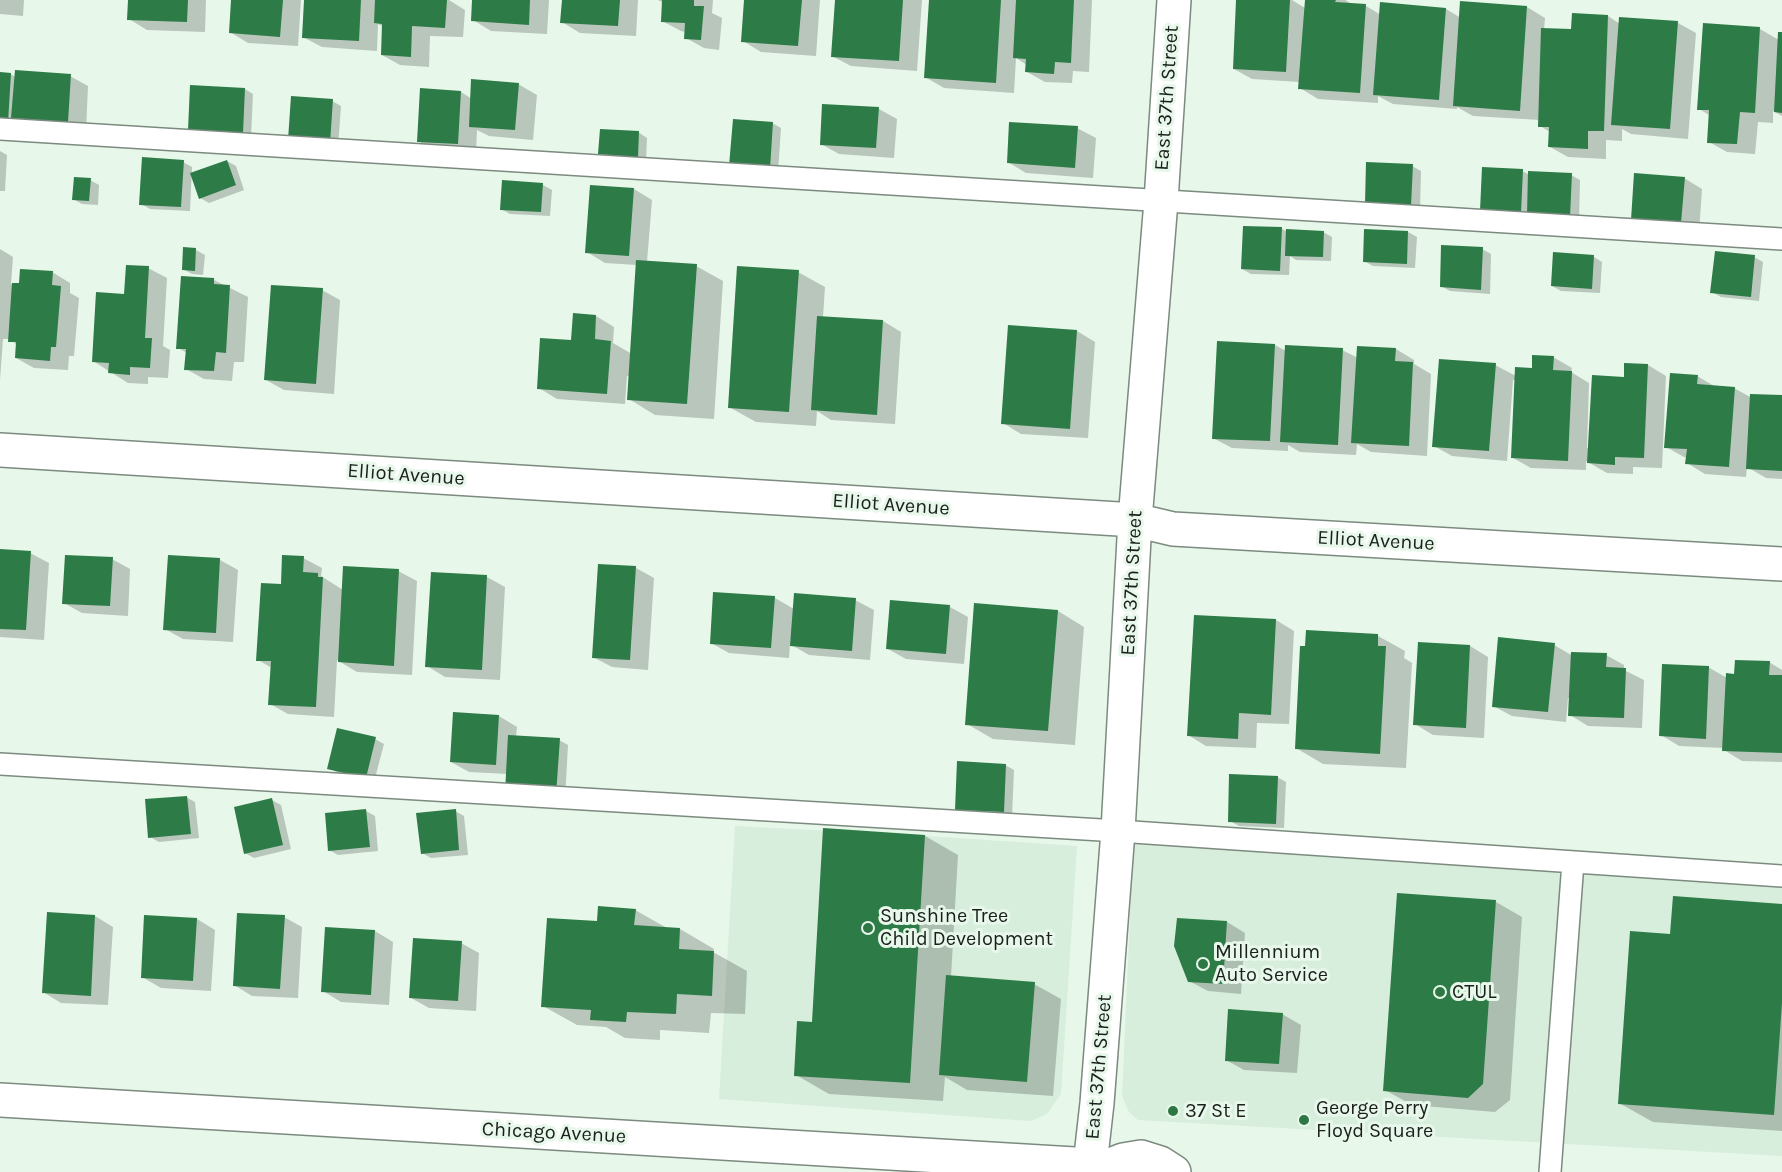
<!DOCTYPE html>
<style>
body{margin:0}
canvas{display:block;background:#e7f7ea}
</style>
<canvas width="1782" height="1172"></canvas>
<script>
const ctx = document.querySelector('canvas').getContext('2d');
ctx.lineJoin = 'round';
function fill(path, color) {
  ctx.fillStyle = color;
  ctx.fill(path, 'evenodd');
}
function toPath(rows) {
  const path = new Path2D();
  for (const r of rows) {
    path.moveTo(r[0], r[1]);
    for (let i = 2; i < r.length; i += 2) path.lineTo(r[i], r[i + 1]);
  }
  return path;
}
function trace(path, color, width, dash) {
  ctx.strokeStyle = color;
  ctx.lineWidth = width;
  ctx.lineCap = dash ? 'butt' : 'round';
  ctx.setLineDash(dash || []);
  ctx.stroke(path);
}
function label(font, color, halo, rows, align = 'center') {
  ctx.font = font + ' Karla,sans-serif';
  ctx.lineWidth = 6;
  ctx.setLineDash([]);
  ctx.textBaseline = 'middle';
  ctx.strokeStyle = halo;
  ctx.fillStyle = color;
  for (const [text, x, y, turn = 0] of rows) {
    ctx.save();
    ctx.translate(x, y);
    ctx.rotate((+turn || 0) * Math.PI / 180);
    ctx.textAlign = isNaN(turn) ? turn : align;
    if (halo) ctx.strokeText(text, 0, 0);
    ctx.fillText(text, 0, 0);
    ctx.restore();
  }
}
const built = toPath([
 [735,826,927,836,1077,846,1061,1094,1047,1114,1031,1121,719,1099],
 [1134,827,1782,870,1782,1156,1138,1120,1129,1112,1122,1096]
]);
const shadow = toPath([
 [0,0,24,0,23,16,0,14],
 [129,0,206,0,205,32,147,30,129,19],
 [232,0,301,0,298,46,248,43,230,32],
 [306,0,449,0,465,10,463,37,430,36,429,67,400,65,382,55,384,27,378,24,377,51,322,47,303,37],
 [474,0,549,0,547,34,491,31,473,20],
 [563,0,638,0,636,36,580,33,562,22],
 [658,0,713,0,712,13,722,18,719,50,704,48,686,38,686,32,681,31,662,21,664,3],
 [745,0,820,0,816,56,761,52,743,41],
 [836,0,922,0,917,71,851,66,832,56],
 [931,0,1092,0,1089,72,1073,71,1072,83,1045,82,1027,72,1027,65,1016,58,1014,93,944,88,925,77],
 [1238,0,1292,0,1305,8,1306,0,1345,0,1354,5,1366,6,1381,15,1446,9,1461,18,1527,7,1545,18,1544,30,1572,31,1608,16,1620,24,1678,23,1696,33,1688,139,1631,134,1622,129,1622,141,1606,140,1606,159,1568,157,1550,147,1550,132,1540,126,1540,120,1473,116,1457,107,1457,109,1393,104,1378,96,1378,103,1318,99,1300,88,1300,82,1252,79,1234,69],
 [1760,29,1779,40,1782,33,1782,116,1773,111,1773,123,1758,122,1755,154,1727,152,1709,142,1711,116,1699,109],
 [0,74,10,74,16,77,70,76,88,86,86,131,0,126],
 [518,84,537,95,533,140,489,136,477,130,476,153,436,151,418,141,461,92,472,99],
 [245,89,253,94,251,137,198,134,189,129],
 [332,101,341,106,338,147,299,144],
 [879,109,897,119,894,158,839,154,821,144],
 [772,123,781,128,778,173,731,165],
 [1077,128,1096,138,1093,178,1026,173,1008,162],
 [638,132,647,138,646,161,609,159,600,153],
 [0,151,7,155,5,191,0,191],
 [227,161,236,166,244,190,209,203,200,198],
 [183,162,192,167,190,211,150,209,141,204],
 [1412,166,1421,171,1420,210,1375,208],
 [1522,171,1530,175,1571,175,1580,180,1579,221,1491,215],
 [1535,214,1578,215,1577,218],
 [1684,178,1702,189,1699,233,1651,229],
 [90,180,99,185,98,205,82,204,73,199],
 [503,182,543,185,552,190,550,216,510,214,501,209],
 [634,189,652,200,647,262,696,266,723,281,714,419,655,415,629,399,630,376,627,376,625,404,557,399,539,388,573,342,596,316,614,327,613,343,632,354,637,265,605,263,587,252],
 [1282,229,1288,232,1323,232,1332,237,1331,261,1296,260,1290,256,1289,275,1251,274,1242,269],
 [1408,232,1417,237,1415,268,1373,266,1364,261],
 [0,249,13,257,11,284,21,285,52,272,70,283,70,293,79,298,74,356,69,356,68,370,34,368,16,358,17,345,10,339,3,339,0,380],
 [1482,249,1491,254,1490,294,1450,291,1441,286],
 [196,250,205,255,203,275,192,274,183,269],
 [1594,257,1602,262,1600,293,1561,291,1552,286],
 [1754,257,1763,262,1759,301,1721,297,1712,292],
 [148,268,167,278,163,346,170,350,168,378,148,377,148,384,128,383,93,361,125,295],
 [798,272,825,287,823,317,883,321,901,332,895,424,831,420,817,411,816,426,756,422,729,407],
 [214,280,248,297,244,362,234,362,232,381,204,379,186,369,187,353,178,348],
 [322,290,340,300,334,394,284,390,266,380],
 [1077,331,1095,342,1088,438,1021,434,1003,423],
 [1219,343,1275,345,1286,351,1342,350,1358,358,1358,347,1396,349,1414,360,1414,364,1431,374,1427,456,1371,452,1357,444,1356,455,1300,452,1288,445,1288,451,1232,448,1213,438],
 [1553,357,1572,368,1571,372,1589,383,1587,448,1590,449,1625,378,1625,364,1648,365,1666,376,1662,468,1633,467,1633,474,1607,473,1586,461,1586,470,1531,468,1513,458,1516,380,1513,380,1507,461,1452,456,1434,446,1495,365,1516,376,1534,369],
 [1697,376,1716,387,1734,388,1752,398,1782,397,1782,479,1766,478,1747,467,1746,477,1705,474,1687,463,1688,458,1684,457,1666,447],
 [0,551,30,553,49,563,44,640,0,637],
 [303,558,322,568,321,576,343,590,398,571,417,581,412,675,357,672,337,660,334,717,288,714,270,704,272,668,258,660,282,586],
 [112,559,130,569,128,616,82,613,64,603],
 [220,560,238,570,233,642,183,639,165,629],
 [600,565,636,568,654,578,648,670,612,667,593,657],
 [487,577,505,587,500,680,445,677,427,666],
 [775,598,794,609,855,600,874,610,870,660,809,655,790,644,789,658,729,653,711,643],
 [891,602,950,607,968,617,964,664,906,659,888,649],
 [976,605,1058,611,1084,627,1075,745,993,739,967,724],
 [1195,616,1276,620,1294,631,1289,724,1257,723,1256,748,1206,746,1188,735],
 [1307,632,1378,636,1405,651,1404,658,1412,663,1406,768,1323,764,1296,748],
 [1554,645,1573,656,1606,655,1624,665,1624,670,1644,680,1642,728,1588,726,1570,715,1571,698,1568,698,1566,722,1512,716,1493,706],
 [1470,646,1488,657,1484,738,1433,735,1415,724],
 [1769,662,1782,670,1782,762,1742,761,1724,750,1724,748,1679,746,1661,735,1708,667,1727,678],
 [499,716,517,727,516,737,559,740,568,745,565,800,508,774,469,772,451,762],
 [375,739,384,744,374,782,338,773,329,768],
 [1005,765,1014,770,1012,817,965,814,956,809],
 [1277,777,1286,782,1284,828,1239,826,1230,821],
 [186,797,195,802,199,838,159,842,150,837],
 [272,800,281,805,291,849,254,858,245,853],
 [366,811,375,816,378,851,338,855,329,850],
 [455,811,464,816,468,855,431,858,422,853],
 [925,836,958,855,951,977,1034,984,1061,999,1053,1096,967,1090,945,1077,943,1101,829,1094,796,1075,813,1024],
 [1496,902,1522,917,1510,1100,1495,1112,1412,1105,1385,1090],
 [1782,905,1782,1131,1653,1122,1619,1103,1671,935],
 [635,910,667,928,680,929,714,949,713,952,747,971,745,1014,711,1013,709,1033,660,1030,660,1040,625,1038,606,1027,577,1025,543,1006,599,923],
 [48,914,95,916,113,927,108,1005,61,1003,43,992],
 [284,917,302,927,298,998,252,996,234,985],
 [197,919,215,930,211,991,161,988,142,977],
 [1227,922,1245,933,1241,994,1208,991,1189,981],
 [375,931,393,942,389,1005,341,1002,323,991],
 [461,943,479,953,476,1011,429,1008,411,998],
 [1282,1014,1301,1025,1297,1073,1244,1070,1226,1060]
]);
const building = toPath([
 [128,0,188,0,187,22,127,20],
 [231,0,283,0,280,37,229,33],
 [304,0,361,0,359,41,302,38],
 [375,0,447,0,445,28,412,26,411,57,381,55,382,24,374,23],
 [472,0,530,0,529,25,471,21],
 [562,0,620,0,618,26,560,23],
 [662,0,694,0,694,6,704,6,701,40,684,39,685,23,661,22],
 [744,0,802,0,798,46,741,42],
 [835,0,903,0,899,61,831,57],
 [929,0,1001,0,996,83,924,78],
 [1016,0,1074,0,1071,63,1055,62,1054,74,1025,72,1026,59,1013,58],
 [1236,0,1290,0,1286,72,1233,69],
 [1305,0,1336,0,1335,2,1366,4,1360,93,1298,89],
 [1460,1,1527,6,1520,111,1453,106],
 [1380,2,1446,8,1439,100,1373,95],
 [1572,13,1608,15,1604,131,1588,131,1588,149,1548,147,1549,127,1538,127,1541,28,1571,29],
 [1619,17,1678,21,1670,129,1611,125],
 [1703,23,1760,27,1755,113,1740,112,1737,144,1707,143,1709,110,1697,110],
 [1778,32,1782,32,1782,113,1774,112],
 [15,70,71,74,68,122,11,118],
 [0,72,11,73,8,123,0,123],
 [471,79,519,83,515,130,469,127],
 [190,85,245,88,243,133,188,130],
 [420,88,461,91,458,144,417,142],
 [291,96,333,99,330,143,288,140],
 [822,104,879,107,876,148,820,145],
 [733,119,773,122,770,169,729,166],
 [1009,122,1078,126,1075,168,1007,163],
 [600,129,639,131,638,157,598,154],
 [142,157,184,160,181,207,139,205],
 [227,160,236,185,199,199,190,173],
 [1366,162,1413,164,1411,206,1365,204],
 [1482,167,1523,169,1521,213,1480,211],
 [1528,171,1572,173,1570,217,1527,215],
 [1634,173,1685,177,1681,223,1631,220],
 [74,177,91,178,89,201,72,200],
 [502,180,543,183,541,212,500,210],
 [590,185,634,188,629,256,585,253],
 [1243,226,1282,227,1280,271,1241,269],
 [1286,229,1324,231,1323,257,1285,256],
 [1364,229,1408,231,1407,264,1363,262],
 [1441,245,1483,247,1481,290,1440,287],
 [183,247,196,248,195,271,182,270],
 [1715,251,1755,255,1751,297,1710,293],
 [1553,252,1594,255,1592,289,1551,286],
 [636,260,697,264,687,404,627,400],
 [126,265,149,266,145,338,152,338,150,368,130,367,130,375,108,373,109,363,92,362,96,292,124,294],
 [737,266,799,270,789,412,728,408],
 [20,269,53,271,52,285,61,286,56,347,51,347,50,361,15,358,16,342,8,342,12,283,19,283],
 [181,276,214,278,214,284,230,285,226,353,216,352,214,371,184,370,186,349,176,349],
 [271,285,323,288,316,384,264,380],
 [573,313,596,315,595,339,611,341,607,394,537,389,540,338,571,340],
 [817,316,883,320,877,415,811,410],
 [1008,325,1077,330,1070,429,1001,424],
 [1217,341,1275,344,1270,441,1212,439],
 [1285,345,1343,348,1338,445,1280,442],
 [1357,346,1396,348,1395,361,1413,362,1409,446,1351,443],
 [1532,355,1554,356,1553,370,1572,371,1568,461,1511,458,1515,367,1532,368],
 [1439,359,1496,363,1489,451,1432,447],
 [1624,363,1648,364,1644,458,1615,457,1615,465,1587,463,1592,375,1624,377],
 [1670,373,1698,375,1697,384,1735,387,1729,467,1685,464,1687,449,1664,448],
 [1750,394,1782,395,1782,471,1746,469],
 [0,549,31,551,26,630,0,629],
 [65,555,113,557,110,606,62,604],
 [168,555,220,558,216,633,163,630],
 [282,555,304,556,303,572,318,573,318,577,323,577,316,707,268,705,271,661,256,661,261,583,281,584],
 [598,564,636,566,630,660,592,658],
 [343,566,399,569,394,666,338,662],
 [431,572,487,575,482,670,425,667],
 [713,592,775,596,771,648,710,644],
 [794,593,856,598,852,651,790,646],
 [890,600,950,605,946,654,886,649],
 [974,603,1058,610,1048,731,965,725],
 [1194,615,1276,619,1271,715,1239,713,1238,739,1187,736],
 [1306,630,1378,634,1378,646,1386,646,1380,754,1295,749,1300,646,1305,646],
 [1498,637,1555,643,1548,712,1492,707],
 [1418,642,1470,645,1466,728,1413,725],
 [1571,652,1607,653,1606,667,1626,668,1624,718,1568,716],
 [1735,660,1770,661,1769,675,1782,675,1782,753,1722,751,1726,673,1734,674],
 [1662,664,1709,666,1706,739,1659,736],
 [453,712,499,715,496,765,450,762],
 [337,728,376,737,366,778,327,769],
 [508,735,560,738,556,795,505,793],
 [957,761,1006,764,1004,812,955,810],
 [1229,774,1278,776,1276,824,1228,822],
 [187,796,191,834,148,838,145,799],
 [272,798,283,845,244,854,234,807],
 [366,809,370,847,328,851,325,813],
 [456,809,459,850,421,854,416,813],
 [823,828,925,835,910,1083,794,1076,797,1021,812,1022],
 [1397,893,1496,900,1483,1084,1468,1098,1383,1091],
 [1673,896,1782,904,1782,1003,1774,1115,1618,1104,1630,931,1670,934],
 [598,906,636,909,634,925,680,928,679,949,714,951,712,996,677,994,676,1014,627,1012,626,1022,590,1020,591,1010,541,1007,547,918,597,921],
 [47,912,95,915,91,996,42,993],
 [237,913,285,915,280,989,233,986],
 [144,915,197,918,193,981,141,978],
 [1177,918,1227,921,1223,984,1188,982,1174,946],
 [325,927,375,930,371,995,321,992],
 [413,938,462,941,458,1001,409,998],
 [946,975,1035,982,1027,1082,939,1075],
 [1228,1009,1283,1013,1279,1064,1225,1061]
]);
const service = toPath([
 [0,129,1782,239],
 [0,764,1118,831,1782,876],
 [1550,1172,1573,862]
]);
const minor = toPath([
 [0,450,1135,520,1173,529,1782,564],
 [1090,1165,1097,1103,1118,831,1135,520,1161,201,1174,0]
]);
const tertiary = toPath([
 [0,1100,1108,1166,1123,1160,1141,1157,1160,1163,1174,1172]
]);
const markers = [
 [868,928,6,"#2e7745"],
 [1203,964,6,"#2e7745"],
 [1440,992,6,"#2e7745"],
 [1173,1111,6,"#2e7745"],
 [1304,1120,6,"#2e7745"]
];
const streetNames = [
 ["East 37th Street",1167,98,-86],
 ["Elliot Avenue",406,475,4],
 ["Elliot Avenue",891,505,4],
 ["Elliot Avenue",1376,541,3],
 ["East 37th Street",1132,583,-87],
 ["East 37th Street",1099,1067,-85],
 ["Chicago Avenue",554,1133,3]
];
const poiNames = [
 ["Sunshine Tree",880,916],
 ["Child Development",880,939],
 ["Millennium",1215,952],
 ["Auto Service",1215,975],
 ["CTUL",1452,992],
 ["George Perry",1316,1108],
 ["Floyd Square",1316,1131],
 ["37 St E",1185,1111]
];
fill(built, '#d7eedc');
fill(shadow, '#0003');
fill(building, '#2d7b46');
trace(service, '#7c8a7f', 24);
trace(minor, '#7c8a7f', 36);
trace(tertiary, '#7c8a7f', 36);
trace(service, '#fff', 21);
trace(minor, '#fff', 33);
trace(tertiary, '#fff', 33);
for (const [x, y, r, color] of markers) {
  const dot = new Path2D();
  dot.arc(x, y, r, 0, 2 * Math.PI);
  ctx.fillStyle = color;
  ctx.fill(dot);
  trace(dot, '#e7f7ea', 2);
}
label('20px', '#1a1f1b', '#e7f7ea', streetNames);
label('20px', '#1a1f1b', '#e7f7ea', poiNames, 'left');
</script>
